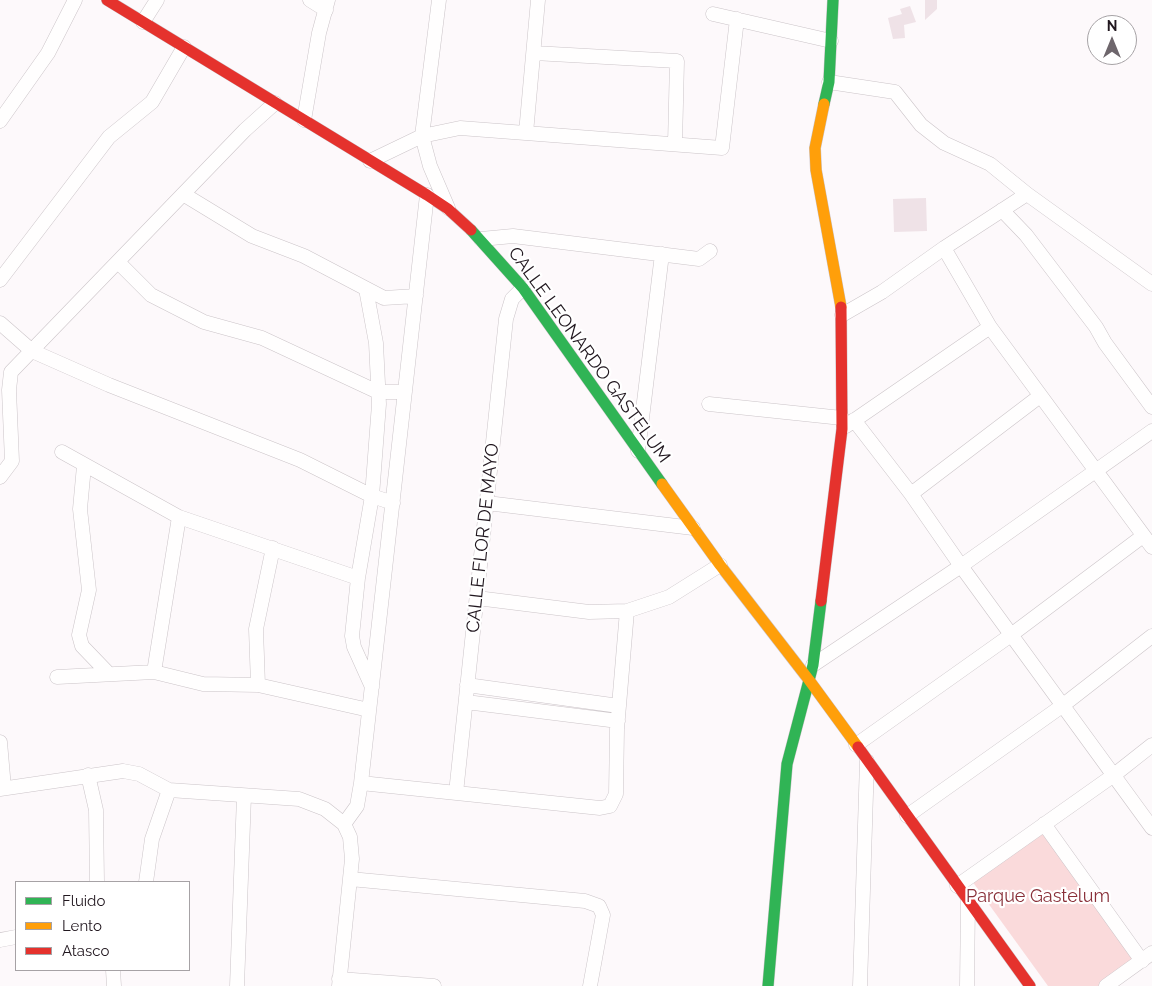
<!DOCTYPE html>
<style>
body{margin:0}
#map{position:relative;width:1152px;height:986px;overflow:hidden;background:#fdf9fb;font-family:Raleway,sans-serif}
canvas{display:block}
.legend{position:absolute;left:15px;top:881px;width:175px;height:90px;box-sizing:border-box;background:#fff;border:1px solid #a6a2a5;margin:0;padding:6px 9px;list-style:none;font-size:15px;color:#21171f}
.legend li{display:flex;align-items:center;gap:10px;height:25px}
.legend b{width:25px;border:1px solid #a6a2a5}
.north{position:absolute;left:1087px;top:15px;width:50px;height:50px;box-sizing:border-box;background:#fff;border:1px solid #a6a2a5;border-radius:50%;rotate:0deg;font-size:14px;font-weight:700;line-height:20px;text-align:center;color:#21171f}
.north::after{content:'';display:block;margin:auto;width:18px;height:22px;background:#6e666c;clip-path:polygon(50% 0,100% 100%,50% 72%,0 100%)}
</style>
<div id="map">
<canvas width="1152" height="986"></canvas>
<ul class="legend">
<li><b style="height:6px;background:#30b455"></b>Fluido</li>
<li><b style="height:6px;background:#ff9f0a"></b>Lento</li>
<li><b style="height:6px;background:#e5322d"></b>Atasco</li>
</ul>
<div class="north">N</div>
</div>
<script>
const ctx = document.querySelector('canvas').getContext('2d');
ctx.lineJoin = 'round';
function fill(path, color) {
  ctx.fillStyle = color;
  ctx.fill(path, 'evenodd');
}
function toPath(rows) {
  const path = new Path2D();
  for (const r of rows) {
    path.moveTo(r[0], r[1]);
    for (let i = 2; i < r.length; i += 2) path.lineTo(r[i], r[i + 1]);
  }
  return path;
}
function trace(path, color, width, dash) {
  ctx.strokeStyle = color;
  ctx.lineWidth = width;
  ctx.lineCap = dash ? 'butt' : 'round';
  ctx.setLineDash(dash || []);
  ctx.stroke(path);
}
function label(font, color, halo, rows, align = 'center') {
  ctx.font = font + ' Raleway,sans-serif';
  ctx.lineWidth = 4.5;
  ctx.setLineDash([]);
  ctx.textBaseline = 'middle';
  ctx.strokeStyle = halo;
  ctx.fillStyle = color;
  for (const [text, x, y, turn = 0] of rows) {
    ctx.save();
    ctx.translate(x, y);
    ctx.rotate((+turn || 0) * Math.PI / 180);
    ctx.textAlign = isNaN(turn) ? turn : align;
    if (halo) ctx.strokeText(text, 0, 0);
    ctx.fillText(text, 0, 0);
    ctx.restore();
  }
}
const green = toPath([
 [1044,830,1136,960,1098,986,1048,986,972,881]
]);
const building = toPath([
 [925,0,937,0,937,9,925,20],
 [910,6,916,22,904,25,905,38,893,39,888,18,902,14,900,9],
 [926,198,927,231,894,232,893,199]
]);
const street = toPath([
 [310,0,326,10],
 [439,0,422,136,430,166,448,208],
 [713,14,831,41],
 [143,22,157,0],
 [534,53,677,61,675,144],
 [829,82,895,92,921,125,944,143,990,164,1027,194,1152,284],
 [304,120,319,33,328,0],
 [0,121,48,53,75,0],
 [526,133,538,0],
 [370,161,422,136,460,128,722,148,737,19],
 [183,194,252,236,304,256,384,298,416,296],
 [1002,210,1026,235,1096,327,1105,343,1152,407],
 [481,239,513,236,699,259,710,251],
 [944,248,1027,194],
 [118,262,151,295,204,322,262,338,378,392,405,392],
 [0,280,109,137,152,102,184,47],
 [366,289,376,343,379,404,372,496,358,578,352,636,354,647,372,687],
 [842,315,882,292,944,248,990,327,1152,547],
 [0,323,32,351,109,385,300,460,372,496,393,503],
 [709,404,842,418],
 [854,420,911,494,961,566,1152,828],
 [846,426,990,327],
 [638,451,662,254],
 [62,452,179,517,358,578],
 [84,466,80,509,89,590,79,635,82,646,108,673],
 [0,477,12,461,9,390,11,372,245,130,275,103],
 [911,494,1040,396],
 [487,503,693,528],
 [477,598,589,612,627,611,669,597,720,565],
 [813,665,961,566,1152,431],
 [154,672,179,517],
 [57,677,154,672,203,684,258,685,369,710],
 [258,685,256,629,273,548],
 [467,685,619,706],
 [466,702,618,721],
 [0,742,4,788],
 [856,745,1011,635,1143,536],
 [88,775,96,810,97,882],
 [361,783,600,808,610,806,616,794,617,729,627,611],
 [0,789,123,771,139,774,169,790,299,799,325,809,344,824,350,837,352,859,339,986],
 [456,793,506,319,512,299,523,288],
 [907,816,1062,706,1152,636],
 [344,824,357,806,361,783,427,195],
 [1044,824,1142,961],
 [350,879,585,901,599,906,603,915,590,986],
 [146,882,152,839,169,790],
 [957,886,1114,775,1152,745],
 [0,940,16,937],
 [113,970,114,986],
 [339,979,434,986],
 [237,986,244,796],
 [860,986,867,761],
 [967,986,968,901],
 [1106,986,1152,953]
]);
const fast = toPath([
 [824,104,829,82,833,0],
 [471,230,523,288,662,484],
 [768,986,787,764,813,665,821,601]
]);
const slow = toPath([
 [824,104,815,148,816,170,841,307],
 [662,484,720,565,809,680,858,747]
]);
const jam = toPath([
 [107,0,427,195,448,209,471,230],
 [821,601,842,429,841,307],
 [858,747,1030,986]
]);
const streetNames = [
 ["CALLE LEONARDO GASTELUM",589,355,54],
 ["CALLE FLOR DE MAYO",483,538,-84]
];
const parkNames = [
 ["Parque Gastelum",1038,897]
];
fill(green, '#fadadb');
fill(building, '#efe2e7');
trace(street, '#cbc4c8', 15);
trace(fast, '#cbc4c8', 12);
trace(slow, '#cbc4c8', 12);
trace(jam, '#cbc4c8', 12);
trace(street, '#fffefe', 14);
trace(fast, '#30b455', 11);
trace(slow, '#ff9f0a', 11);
trace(jam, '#e5322d', 11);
label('18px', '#21171f', '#fff', streetNames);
label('18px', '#893039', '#fff', parkNames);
</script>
